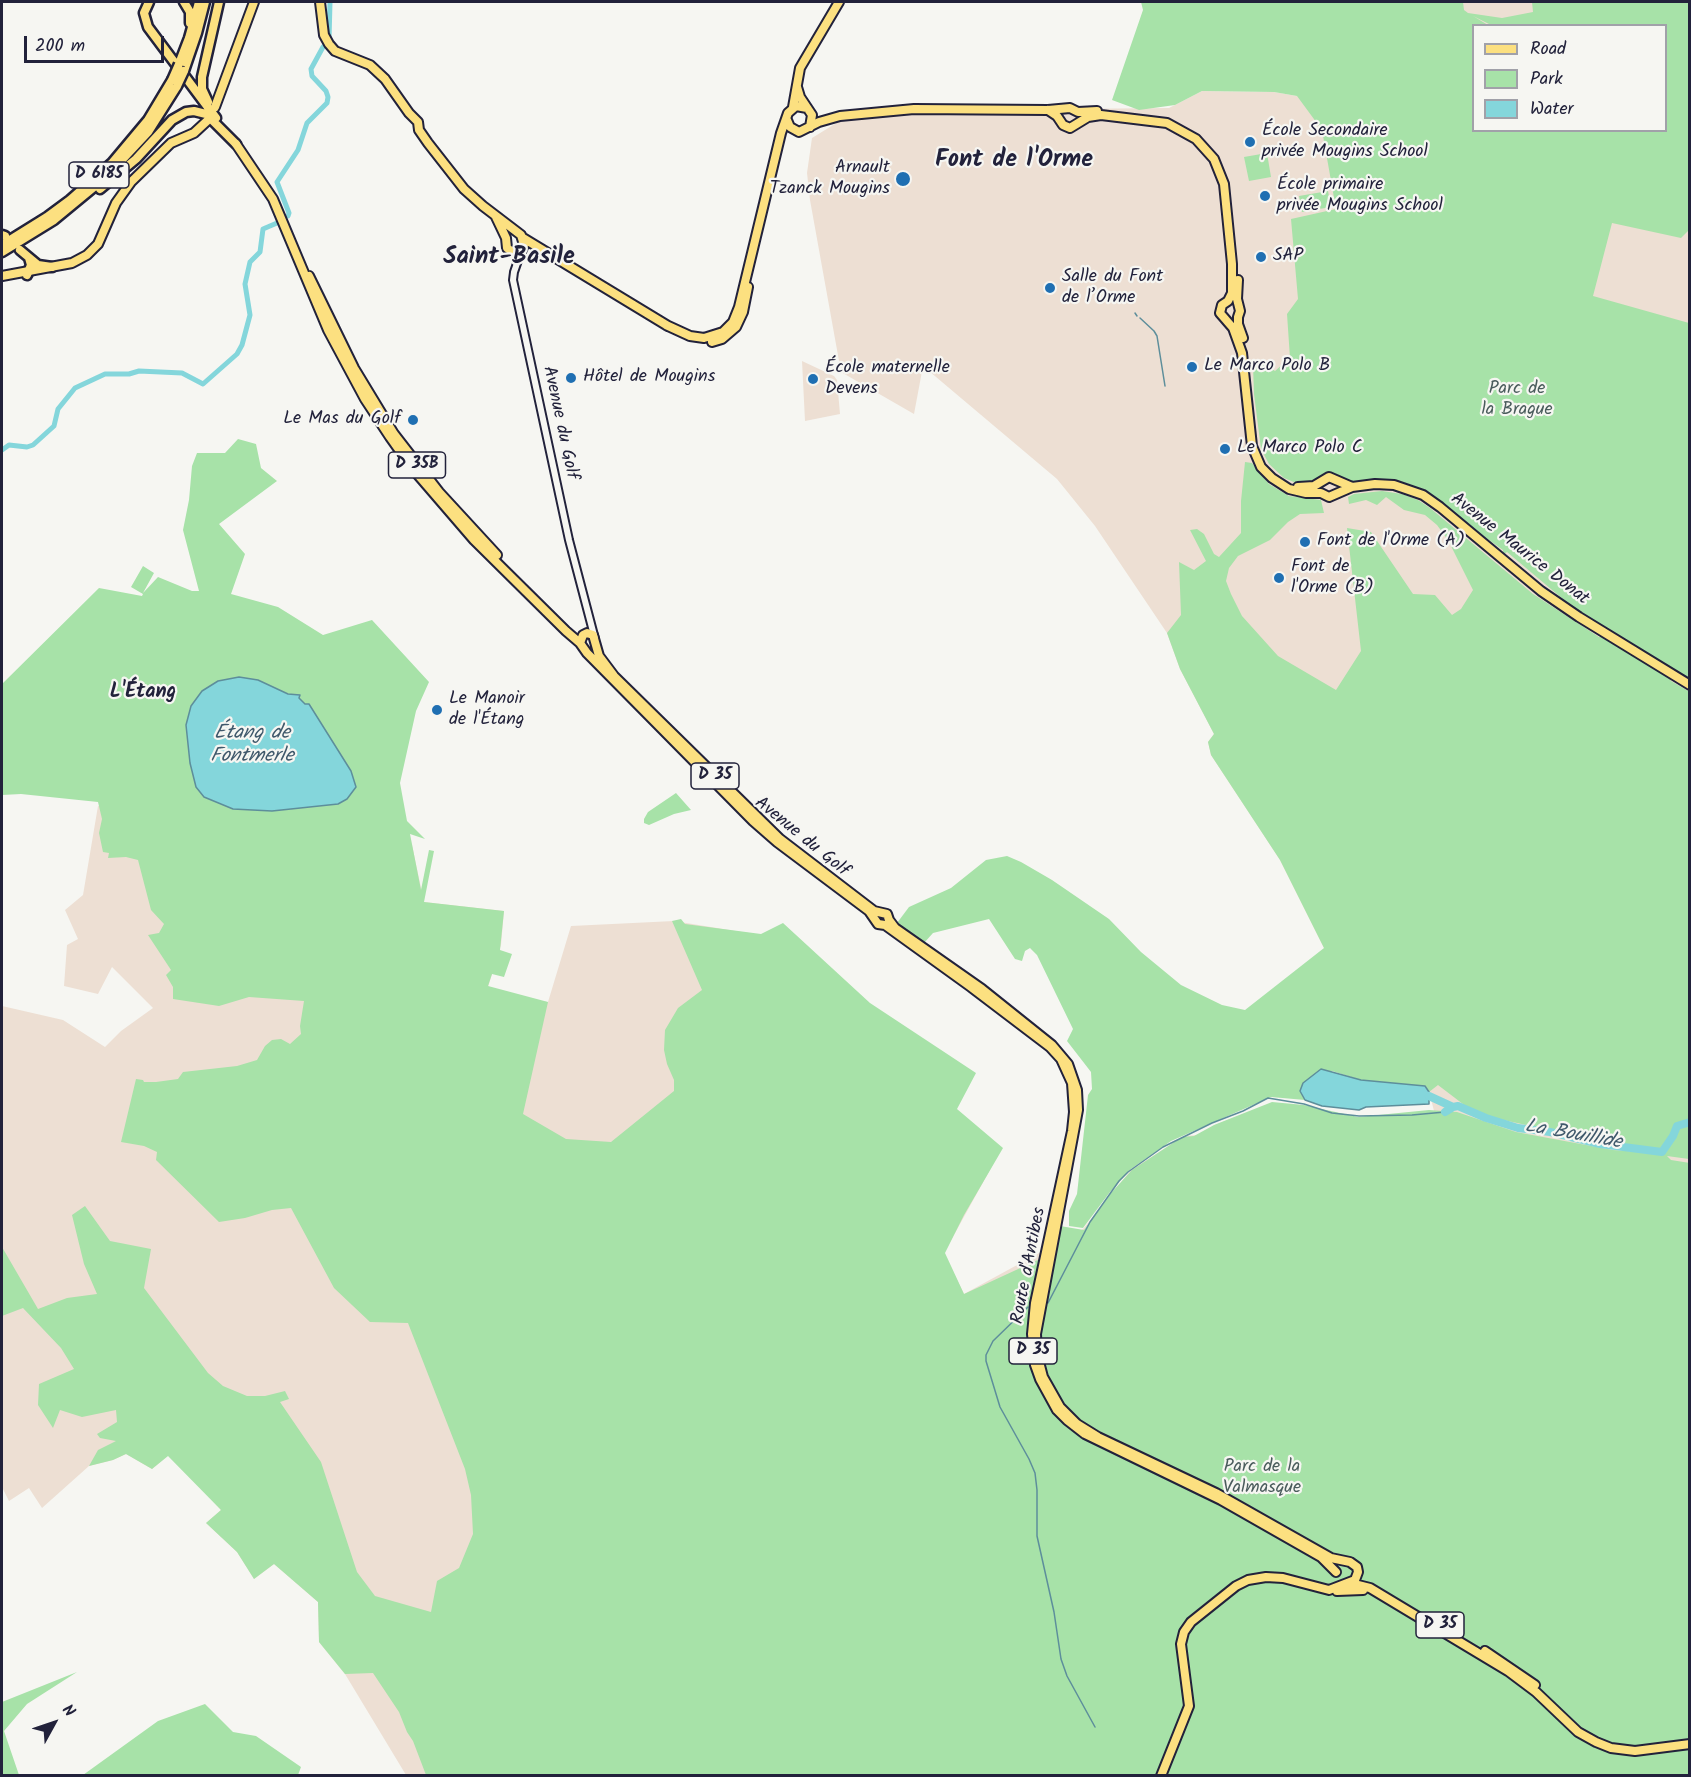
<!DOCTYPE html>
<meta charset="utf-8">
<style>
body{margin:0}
#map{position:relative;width:1691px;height:1777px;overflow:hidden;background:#f6f6f2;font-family:Kalam,sans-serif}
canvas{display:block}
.frame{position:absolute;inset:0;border:3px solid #22223b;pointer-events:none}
.legend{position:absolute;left:1472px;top:24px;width:195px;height:108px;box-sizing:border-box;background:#f6f6f2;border:2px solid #a1a1a9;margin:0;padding:8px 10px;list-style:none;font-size:18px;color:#22223b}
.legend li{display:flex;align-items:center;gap:12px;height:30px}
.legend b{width:30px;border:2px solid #a1a1a9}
.north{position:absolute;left:24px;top:1693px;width:60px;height:60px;-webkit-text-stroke:4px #f6f6f2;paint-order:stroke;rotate:50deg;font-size:16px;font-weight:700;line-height:24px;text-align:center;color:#22223b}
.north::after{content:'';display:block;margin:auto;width:21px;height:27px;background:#22223b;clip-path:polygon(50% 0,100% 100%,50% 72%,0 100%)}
.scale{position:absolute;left:24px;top:36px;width:140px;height:27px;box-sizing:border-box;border:3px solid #22223b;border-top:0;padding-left:8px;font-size:18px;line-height:21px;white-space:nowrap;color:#22223b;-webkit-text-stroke:4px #f6f6f2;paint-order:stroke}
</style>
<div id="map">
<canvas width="1691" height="1777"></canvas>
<div class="frame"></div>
<ul class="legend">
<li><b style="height:8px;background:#fce080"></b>Road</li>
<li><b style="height:16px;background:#a7e2a8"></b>Park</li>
<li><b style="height:16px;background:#84d6db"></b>Water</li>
</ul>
<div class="north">N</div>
<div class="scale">200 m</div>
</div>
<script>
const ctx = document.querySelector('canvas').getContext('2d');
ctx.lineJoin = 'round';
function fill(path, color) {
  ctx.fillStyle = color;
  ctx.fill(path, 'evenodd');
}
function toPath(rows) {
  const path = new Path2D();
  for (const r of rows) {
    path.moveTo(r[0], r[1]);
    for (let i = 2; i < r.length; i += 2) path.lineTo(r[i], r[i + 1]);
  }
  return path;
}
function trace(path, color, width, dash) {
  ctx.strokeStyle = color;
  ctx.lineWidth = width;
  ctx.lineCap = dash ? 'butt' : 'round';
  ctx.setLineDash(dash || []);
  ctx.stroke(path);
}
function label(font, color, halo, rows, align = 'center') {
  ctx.font = font + ' Kalam,sans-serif';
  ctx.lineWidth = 4.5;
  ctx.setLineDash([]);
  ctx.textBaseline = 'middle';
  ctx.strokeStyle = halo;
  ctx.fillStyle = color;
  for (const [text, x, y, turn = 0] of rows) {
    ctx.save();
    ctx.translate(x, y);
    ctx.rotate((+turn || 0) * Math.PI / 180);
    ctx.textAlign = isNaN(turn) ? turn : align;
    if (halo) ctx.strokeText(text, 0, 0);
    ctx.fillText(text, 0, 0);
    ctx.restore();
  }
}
const built = toPath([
 [1295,2,1689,2,1689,1775,406,1775,345,1674,319,1642,318,1602,274,1564,254,1579,237,1552,206,1523,221,1510,170,1454,152,1469,126,1454,113,1460,89,1466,42,1508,29,1488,9,1501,2,1487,2,1006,63,1020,105,1047,121,1031,153,1008,112,967,98,994,64,986,67,945,78,939,65,910,83,895,98,806,149,817,412,845,424,902,504,911,501,945,488,987,516,997,548,1002,571,926,674,921,760,935,956,1110,1002,1148,944,1253,964,1294,1083,1229,1131,1170,1184,1136,1197,1135,1220,1123,1257,1110,1356,1123,1435,1115,1427,1083,1324,948,1280,860,1211,755,1208,742,1214,734,1180,669,1167,633,1095,526,1057,479,923,366,914,414,841,372,810,200,807,173,812,138,856,111,1169,108,1202,91,1274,92,1297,96],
 [1474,26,1666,26,1666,130,1474,130],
 [802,361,834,376,837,380,840,414,805,421]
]);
const green = toPath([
 [1141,2,1463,2,1464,10,1468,13,1502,18,1533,12,1532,2,1689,2,1689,230,1681,238,1612,223,1593,296,1689,323,1689,679,1661,663,1671,681,1690,692,1689,1159,1667,1156,1671,1160,1690,1163,1689,1775,426,1775,413,1741,407,1732,399,1712,373,1673,345,1674,319,1642,318,1602,274,1564,254,1579,237,1552,206,1523,221,1510,168,1456,152,1469,126,1454,113,1460,89,1466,98,1450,116,1441,100,1438,97,1434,117,1422,116,1410,82,1417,60,1410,53,1428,38,1405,39,1384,74,1369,61,1348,23,1308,2,1316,2,1247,38,1309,67,1298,97,1294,84,1264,72,1215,85,1206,110,1241,151,1249,144,1288,208,1373,223,1386,247,1396,265,1396,285,1391,289,1399,280,1402,321,1462,357,1572,375,1596,431,1612,437,1581,459,1568,473,1534,471,1495,465,1469,408,1323,370,1322,334,1288,291,1208,272,1210,245,1218,219,1222,156,1160,157,1152,144,1146,121,1142,136,1079,143,1080,144,1082,156,1082,178,1079,183,1072,237,1066,257,1060,265,1046,272,1040,281,1039,290,1044,301,1034,300,1026,304,1001,249,997,219,1006,173,999,173,987,166,975,171,970,148,935,159,933,164,924,151,910,138,860,126,857,108,858,109,853,103,852,99,833,102,819,98,802,21,794,2,795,2,684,99,588,142,596,143,594,131,587,143,566,154,573,143,593,158,577,192,591,199,591,183,530,189,500,192,466,197,453,225,453,238,439,256,444,261,468,277,481,219,524,245,554,231,594,278,607,323,635,372,620,429,682,416,711,400,783,407,821,425,839,410,834,421,890,429,850,434,851,424,902,504,911,500,950,512,954,504,977,492,974,488,986,548,1002,523,1114,566,1139,611,1142,674,1091,674,1080,667,1064,664,1050,665,1030,678,1008,702,990,672,921,681,919,685,924,761,934,783,923,870,1003,976,1073,957,1109,1003,1148,964,1215,945,1253,964,1294,1055,1252,1060,1226,1084,1230,1111,1193,1132,1170,1182,1137,1194,1136,1214,1125,1272,1102,1304,1105,1358,1117,1429,1110,1457,1112,1516,1132,1613,1150,1654,1153,1476,1114,1438,1085,1429,1092,1425,1086,1361,1080,1332,1071,1300,1091,1305,1100,1271,1097,1171,1141,1131,1169,1110,1192,1083,1228,1069,1226,1069,1211,1077,1194,1088,1095,1092,1089,1091,1072,1067,1041,1073,1029,1037,955,1030,948,1025,951,1022,961,1015,959,989,919,933,933,924,943,897,923,909,907,951,888,986,860,1007,856,1021,862,1052,880,1109,919,1141,952,1181,985,1222,1005,1245,1010,1324,948,1280,860,1211,755,1208,742,1214,734,1180,669,1167,633,1181,615,1179,562,1194,570,1206,561,1190,530,1197,529,1204,534,1214,554,1219,557,1241,533,1241,501,1245,462,1252,463,1269,484,1289,496,1321,500,1324,513,1300,514,1288,522,1270,540,1238,556,1229,568,1226,581,1231,594,1242,616,1278,656,1336,690,1361,651,1347,528,1371,532,1413,594,1435,595,1452,615,1461,609,1473,590,1448,540,1437,525,1425,515,1404,510,1386,497,1377,505,1366,500,1349,504,1348,497,1354,494,1382,491,1402,494,1418,500,1430,508,1533,594,1599,637,1611,631,1570,605,1507,552,1503,555,1503,550,1472,528,1426,491,1393,480,1346,482,1333,476,1317,483,1301,485,1284,478,1269,464,1261,449,1254,394,1253,365,1262,363,1275,371,1290,358,1287,314,1298,299,1291,219,1336,209,1322,130,1297,96,1274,92,1202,91,1175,105,1139,110,1112,100,1143,10],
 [1473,16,1491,25,1666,26,1666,130,1474,130,1474,26,1488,25],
 [207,798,344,800,338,804,272,811,233,809],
 [1267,153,1271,177,1249,181,1244,157],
 [1328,191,1331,207,1302,212,1299,196],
 [676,793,691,810,674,814,649,825,644,823,644,819,648,812],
 [77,1672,27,1704,4,1731,19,1775,2,1775,2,1702],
 [205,1704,233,1732,256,1736,301,1767,298,1775,83,1775,158,1721]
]);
const water = toPath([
 [239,677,258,680,288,694,300,695,299,698,305,704,309,704,351,771,356,787,347,799,338,804,272,811,233,809,204,797,196,787,190,763,186,725,191,706,202,691,218,681,239,677],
 [1321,1069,1361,1080,1425,1086,1429,1092,1429,1104,1366,1107,1359,1110,1322,1106,1305,1100,1300,1091,1303,1083,1321,1069]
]);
const stream = toPath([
 [1135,313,1137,316],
 [1140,318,1154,331,1157,336,1165,386],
 [1048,1303,1090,1222,1119,1181,1128,1172,1163,1147,1212,1123,1243,1111,1268,1098,1304,1104,1332,1113,1359,1116,1412,1115,1445,1112],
 [1028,1307,993,1341,986,1355,986,1361,1000,1407,1029,1459,1035,1473,1037,1490,1037,1536,1054,1612,1061,1659,1067,1676,1095,1727]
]);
const canal = toPath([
 [329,40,330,2],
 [288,216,289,213,277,182,298,150,307,123,327,103,328,97,326,91,312,76,311,69,323,47],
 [2,450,9,445,27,447,33,445,54,426,58,409,75,388,105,374,129,374,139,371,182,373,203,384,237,354,242,345,250,315,245,284,250,262,260,252,263,229,277,223]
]);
const river = toPath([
 [1429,1096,1453,1107],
 [1445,1112,1453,1107,1458,1106,1486,1118,1518,1128,1550,1132,1600,1144,1662,1152,1673,1136,1677,1126,1690,1122]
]);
const minor = toPath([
 [521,252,514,272,513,280,569,540,595,639]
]);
const major = toPath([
 [320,2,324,35,329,44,335,51,370,65,385,79,409,113,418,122,419,130,428,143,464,189,483,206,521,235,524,245,521,252,514,253,507,248,506,238,496,217],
 [797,87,800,97,812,115,810,127],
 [215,107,254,2],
 [793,107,800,68,839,2],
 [1048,110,1057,116,1063,125,1070,128,1088,117,1101,115,1167,123,1196,139,1214,159,1224,184,1232,264,1232,293,1228,301,1222,305,1220,313,1233,328,1242,353,1252,446,1261,467,1272,478,1289,489,1306,493,1321,493,1329,497,1352,487,1375,484,1394,485,1423,495,1440,507,1541,591,1579,617,1690,685],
 [787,120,790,127,799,132,819,122,840,116,914,109,1048,110,1070,108,1078,112,1097,111],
 [236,144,273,199,328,330,365,399,390,437,412,468,474,540,566,631,580,643],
 [523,238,668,326],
 [2,276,72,263,87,255,98,244,116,203,131,182,171,143,194,133,207,121],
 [309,276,354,368,394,434,439,492,497,555],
 [1238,280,1237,299,1240,311,1238,317,1238,324,1243,338],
 [666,325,690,336,704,338,723,332,733,322,739,307,781,133,788,113,796,106,807,108],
 [712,342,722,339,736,327,743,312,748,287],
 [1298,487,1314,486,1329,477,1352,487],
 [1350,1583,1370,1588,1508,1671,1536,1692,1578,1732,1596,1742,1611,1748,1635,1751,1690,1744],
 [1337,1591,1363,1590],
 [1485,1651,1535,1685],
 [1161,1776,1189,1706,1181,1644,1184,1632,1191,1622,1236,1586,1248,1580,1266,1577,1283,1578,1329,1590,1355,1580,1358,1572,1357,1567,1350,1562,1331,1558,1216,1493,1098,1437,1077,1424,1060,1407,1043,1377,1037,1354,1036,1334,1078,1110,1077,1090,1068,1064,1052,1045,982,989,895,928,889,920,887,914,874,911,780,839,614,676,599,656,593,635,587,633,583,635,580,643,587,653,753,821,777,842,869,911,878,924,885,925,971,987,1050,1047,1061,1059,1072,1083,1074,1112,1072,1131,1035,1303,1032,1334,1035,1365,1040,1379,1057,1410,1067,1420,1085,1434,1221,1500,1321,1557,1336,1572]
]);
const highway = toPath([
 [149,2,144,13,148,27,216,118],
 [184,2,190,12,190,23],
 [179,64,189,38,199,2],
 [184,71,197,33,205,2],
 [208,102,202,89,202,77,219,2],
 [100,189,136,159,172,120,186,112,194,111,206,114,236,144],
 [2,235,5,236],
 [2,245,47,217,70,200,112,163,148,120,172,80],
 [20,250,38,265,52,267],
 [2,252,54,220,105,178,148,132,177,86],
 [27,275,31,265,29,258]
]);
const highwayBridge = toPath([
 [172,80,179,64],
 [177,86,184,71]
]);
const markers = [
 [1250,142,6,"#1f6fb2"],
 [903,179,8,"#1f6fb2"],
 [1265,196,6,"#1f6fb2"],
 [1261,257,6,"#1f6fb2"],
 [1050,288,6,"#1f6fb2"],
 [1192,367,6,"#1f6fb2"],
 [571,378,6,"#1f6fb2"],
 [813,379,6,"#1f6fb2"],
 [413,420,6,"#1f6fb2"],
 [1225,449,6,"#1f6fb2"],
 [1305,542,6,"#1f6fb2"],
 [1279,578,6,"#1f6fb2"],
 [437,710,6,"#1f6fb2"]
];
const shields = [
 [99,175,60],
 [417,465,57],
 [715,776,48],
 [1033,1351,48],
 [1440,1625,48]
];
const shieldNames = [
 ["D 6185",99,175],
 ["D 35B",417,465],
 ["D 35",715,776],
 ["D 35",1033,1351],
 ["D 35",1440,1625]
];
const poiNames = [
 ["École Secondaire",1262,132],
 ["privée Mougins School",1262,153],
 ["Arnault",890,169,"right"],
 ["Tzanck Mougins",890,190,"right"],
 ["École primaire",1277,186],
 ["privée Mougins School",1277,207],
 ["SAP",1273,257],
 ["Salle du Font",1062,278],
 ["de l’Orme",1062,299],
 ["Le Marco Polo B",1204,367],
 ["École maternelle",825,369],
 ["Devens",825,390],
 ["Hôtel de Mougins",583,378],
 ["Le Mas du Golf",401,420,"right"],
 ["Le Marco Polo C",1237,449],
 ["Font de l'Orme (A)",1317,542],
 ["Font de",1291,568],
 ["l'Orme (B)",1291,589],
 ["Le Manoir",449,700],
 ["de l'Étang",449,721]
];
const parkNames = [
 ["Parc de",1517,390],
 ["la Brague",1517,411],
 ["Parc de la",1262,1468],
 ["Valmasque",1262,1489]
];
const streetNames = [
 ["Avenue du Golf",559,423,78],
 ["Avenue Maurice Donat",1519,550,38],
 ["Avenue du Golf",801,838,39],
 ["Route d'Antibes",1030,1266,-79]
];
const neighbourhoodNames = [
 ["L'Étang",143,694]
];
const waterNames = [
 ["Étang de",252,735],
 ["Fontmerle",252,758],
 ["La Bouillide",1573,1136,10]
];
const districtNames = [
 ["Font de l'Orme",1014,162],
 ["Saint-Basile",509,259]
];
fill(built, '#eddfd3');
fill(green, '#a7e2a8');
fill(water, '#84d6db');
trace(water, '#5d8e9b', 1.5);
trace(stream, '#5d8e9b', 1.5);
trace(canal, '#84d6db', 5);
trace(river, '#84d6db', 8);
trace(minor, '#22223b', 10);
trace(major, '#22223b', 12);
trace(highway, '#22223b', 13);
trace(minor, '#f6f6f2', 6);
trace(major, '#fce080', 8);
trace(highway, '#fce080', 8);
trace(highwayBridge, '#22223b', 13, []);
trace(highwayBridge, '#fce080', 8);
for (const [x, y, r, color] of markers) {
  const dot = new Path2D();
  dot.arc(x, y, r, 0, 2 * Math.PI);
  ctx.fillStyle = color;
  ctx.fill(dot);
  trace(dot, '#f6f6f2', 2);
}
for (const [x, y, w] of shields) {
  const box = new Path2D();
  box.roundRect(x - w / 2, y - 13, w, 26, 4.5);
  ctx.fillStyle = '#f6f6f2';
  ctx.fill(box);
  trace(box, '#22223b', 1.5);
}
label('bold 16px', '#22223b', null, shieldNames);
label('18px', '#22223b', '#f6f6f2', poiNames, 'left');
label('18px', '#4a5c5c', '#f6f6f2', parkNames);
label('18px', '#22223b', '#f6f6f2', streetNames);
label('bold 20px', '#22223b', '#f6f6f2', neighbourhoodNames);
label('italic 20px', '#3f586b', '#f6f6f2', waterNames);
label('bold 24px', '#22223b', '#f6f6f2', districtNames);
</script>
